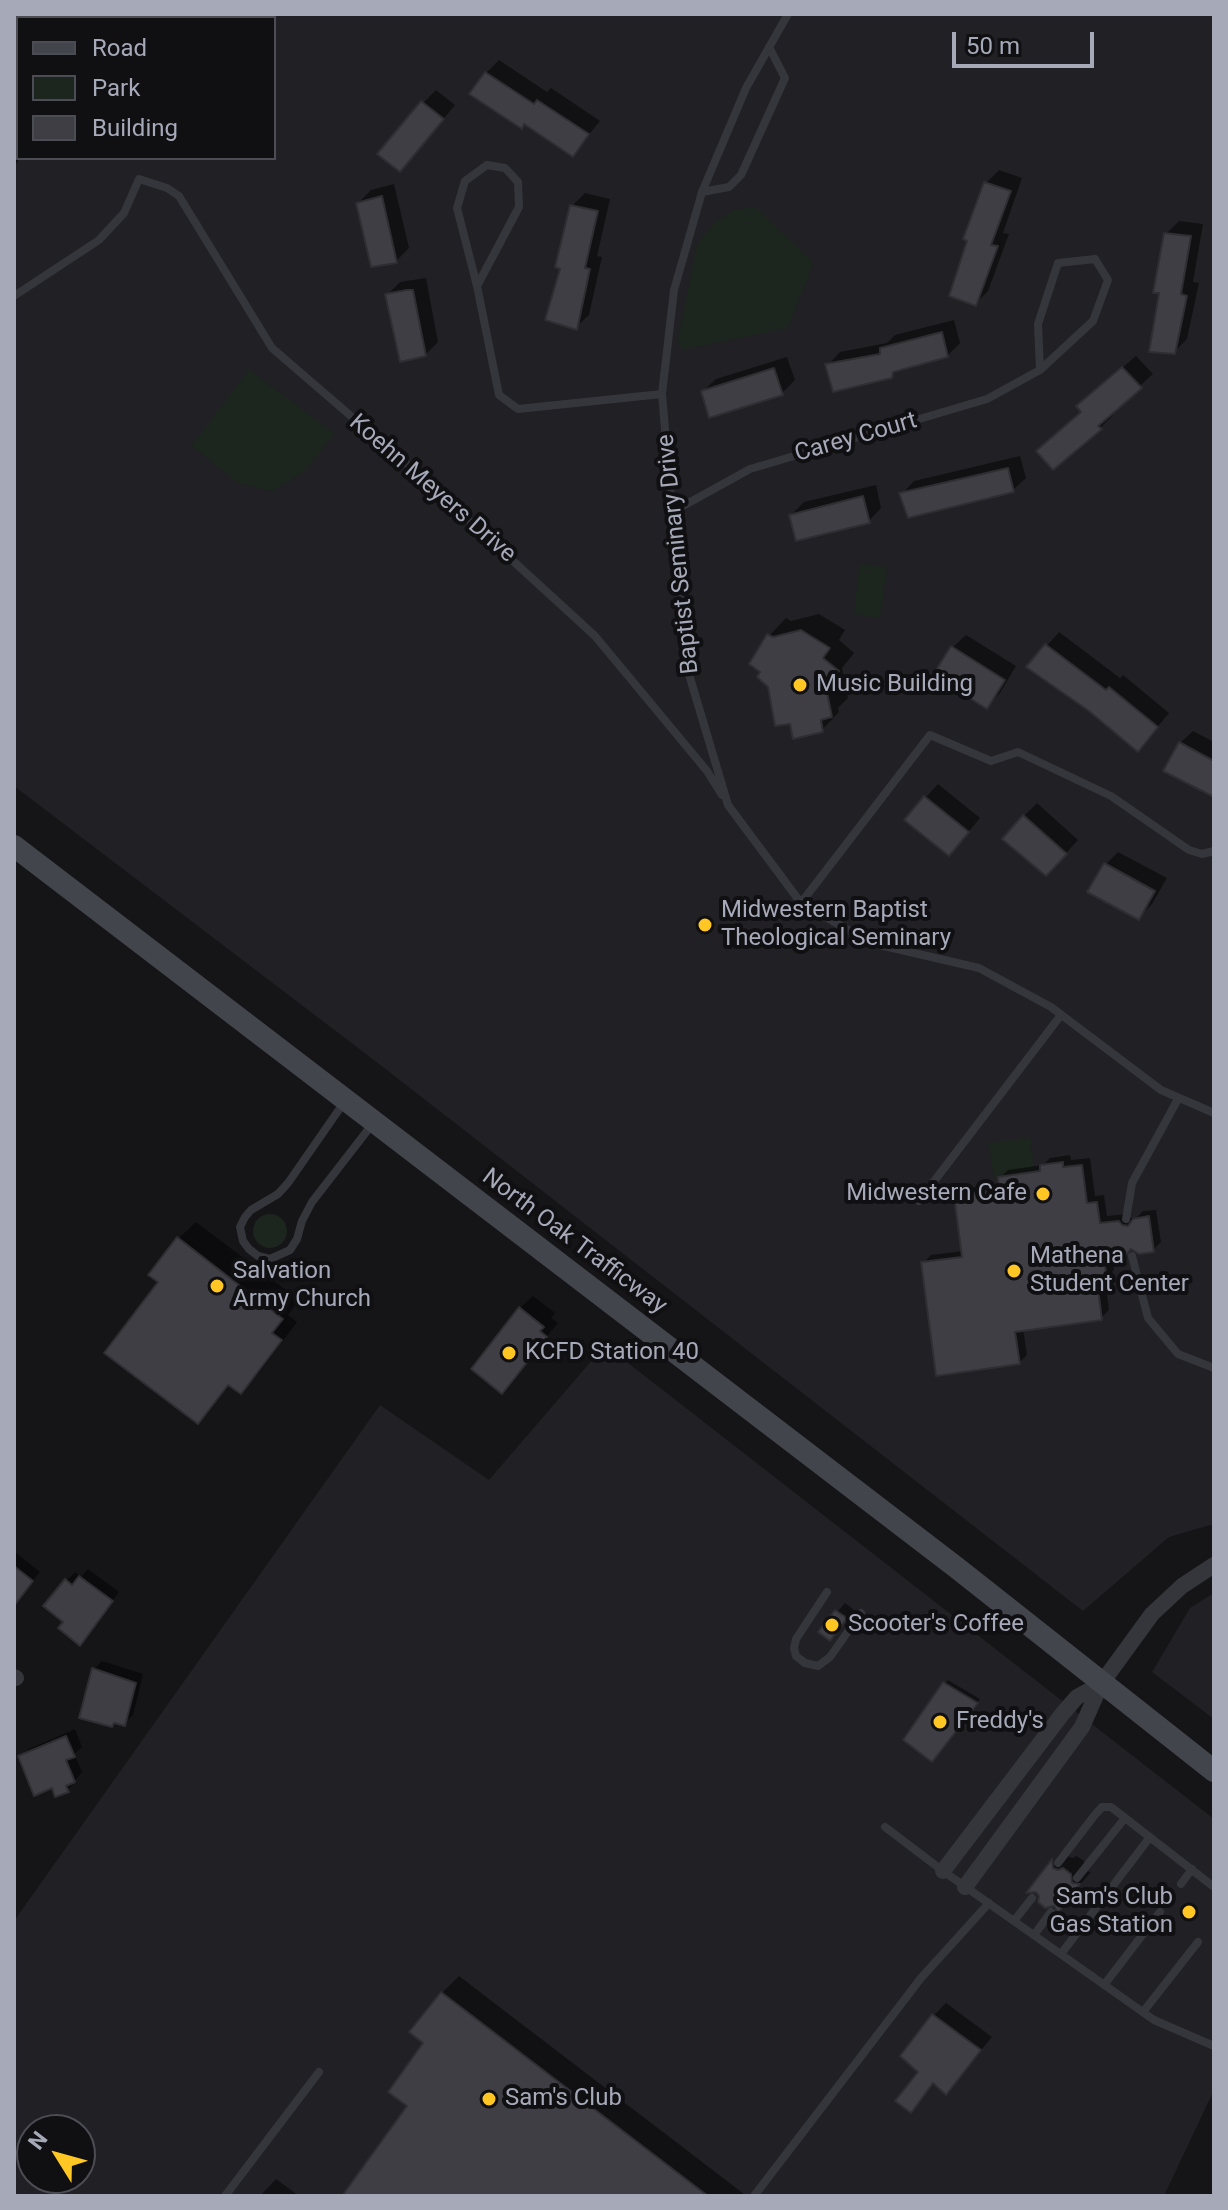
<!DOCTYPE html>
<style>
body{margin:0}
#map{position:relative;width:1228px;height:2210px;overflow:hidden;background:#151417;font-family:Roboto,sans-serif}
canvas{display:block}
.frame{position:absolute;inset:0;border:16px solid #a5a9b8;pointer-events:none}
.legend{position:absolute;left:16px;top:16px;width:260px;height:144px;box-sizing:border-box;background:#100f12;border:2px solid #4c4d54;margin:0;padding:10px 14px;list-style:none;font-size:24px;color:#a5a9b8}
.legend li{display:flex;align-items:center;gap:16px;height:40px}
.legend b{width:40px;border:2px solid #4c4d54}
.north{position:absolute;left:16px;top:2114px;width:80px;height:80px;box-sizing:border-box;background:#100f12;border:2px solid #4c4d54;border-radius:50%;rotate:307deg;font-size:22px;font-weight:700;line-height:32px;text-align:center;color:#a5a9b8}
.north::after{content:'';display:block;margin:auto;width:28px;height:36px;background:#ffc624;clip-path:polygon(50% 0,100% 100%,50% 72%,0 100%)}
.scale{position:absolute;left:952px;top:32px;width:142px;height:36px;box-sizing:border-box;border:4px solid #a5a9b8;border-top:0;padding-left:10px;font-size:24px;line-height:28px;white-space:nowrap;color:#a5a9b8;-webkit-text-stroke:6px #100f12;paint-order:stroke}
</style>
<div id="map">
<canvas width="1228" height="2210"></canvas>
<div class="frame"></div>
<ul class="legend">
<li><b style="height:10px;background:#43454c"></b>Road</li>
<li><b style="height:22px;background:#1c251e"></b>Park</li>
<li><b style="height:22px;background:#3e3e44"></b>Building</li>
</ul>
<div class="north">N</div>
<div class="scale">50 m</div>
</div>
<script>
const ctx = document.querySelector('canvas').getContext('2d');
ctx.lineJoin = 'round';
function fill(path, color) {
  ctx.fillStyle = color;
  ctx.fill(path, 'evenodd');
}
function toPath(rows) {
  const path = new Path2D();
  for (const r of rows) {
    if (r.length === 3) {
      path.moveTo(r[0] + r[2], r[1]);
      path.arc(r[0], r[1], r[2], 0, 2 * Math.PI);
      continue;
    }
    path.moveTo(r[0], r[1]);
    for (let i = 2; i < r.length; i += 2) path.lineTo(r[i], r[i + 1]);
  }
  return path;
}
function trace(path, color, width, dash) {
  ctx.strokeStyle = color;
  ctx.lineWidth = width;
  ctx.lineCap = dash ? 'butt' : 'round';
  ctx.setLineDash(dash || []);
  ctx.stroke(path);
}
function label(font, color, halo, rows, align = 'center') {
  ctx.font = font + ' Roboto,sans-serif';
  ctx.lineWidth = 8;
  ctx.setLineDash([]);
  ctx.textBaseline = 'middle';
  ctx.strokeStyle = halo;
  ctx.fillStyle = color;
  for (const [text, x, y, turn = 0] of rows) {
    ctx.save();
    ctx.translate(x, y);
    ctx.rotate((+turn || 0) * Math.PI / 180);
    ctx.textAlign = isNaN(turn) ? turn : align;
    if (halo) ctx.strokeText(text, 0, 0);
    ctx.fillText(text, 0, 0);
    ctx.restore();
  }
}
const built = toPath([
 [14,14,1214,14,1214,1524,1169,1537,1083,1611,379,1064,14,786],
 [18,18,274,18,274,158,18,158],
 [605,1345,1214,1819,1214,2090,1164,2196,14,2196,14,1921,380,1405,489,1480],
 [32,2130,80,2130,80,2178,32,2178],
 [1214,1593,1214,1719,1152,1672,1190,1608]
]);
const green = toPath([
 [756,207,814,263,788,328,682,350,678,338,697,243,716,221,734,210],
 [249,369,335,434,305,471,273,491,239,484,191,446],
 [860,563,887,567,880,618,854,614],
 [1030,1137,1035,1171,994,1178,988,1143],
 [270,1231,17]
]);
const shadow = toPath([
 [499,60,547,92,551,88,600,121,573,154,526,123,522,127,486,73],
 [436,90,455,105,412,157,423,103],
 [14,144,18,147,20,158,14,167],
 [999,170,1022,178,1003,233,1009,234,988,291,975,304,986,183],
 [394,184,409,248,396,261,358,203,371,190],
 [585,193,610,199,597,256,602,257,589,315,576,327,562,268,572,206],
 [1179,221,1203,224,1193,282,1199,283,1187,339,1174,352,1161,291,1166,234],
 [426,278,438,342,425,355,387,295,400,282],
 [954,320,960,343,947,356,899,368,891,376,828,365,840,352,887,343,895,335],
 [1136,356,1153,374,1110,413,1113,415,1100,428,1053,467,1092,393],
 [787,357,795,380,782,393,703,391,716,379],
 [1020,456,1026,478,1013,490,902,494,914,481],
 [876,485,881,508,869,521,791,515,804,502],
 [819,614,845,630,839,640,854,653,842,668,848,698,838,708,839,712,822,730,769,636,786,618,791,621],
 [1059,632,1120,678,1123,675,1169,713,1150,736,1090,710,1029,666],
 [966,635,1016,666,1000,693,987,706,953,647],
 [1193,731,1214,742,1214,795,1180,743],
 [938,784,980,818,961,841,906,819],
 [1037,803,1078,840,1059,861,1024,816],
 [1118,852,1167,878,1152,904,1139,917,1105,865],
 [1070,1155,1071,1160,1090,1158,1095,1196,1104,1195,1107,1216,1127,1214,1130,1218,1136,1218,1143,1211,1156,1210,1161,1242,1153,1250,1131,1247,1112,1256,1114,1270,1105,1278,1109,1310,1101,1318,1023,1328,1027,1355,1019,1363,923,1263,931,1255,963,1251,956,1196,964,1189,1001,1183,1000,1178,1008,1170,1043,1165,1050,1158],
 [196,1222,299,1300,288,1315,297,1322,258,1374,241,1392,230,1384,198,1421,178,1239],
 [533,1296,555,1313,551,1318,558,1323,502,1391,520,1308],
 [14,1551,40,1572,14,1603],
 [88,1569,119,1592,88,1635,66,1622,67,1580,75,1572,81,1577],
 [845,1603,853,1609,838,1630,821,1631],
 [102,1661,143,1674,133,1715,124,1723,94,1669],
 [948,1680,980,1699,935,1756,945,1683],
 [75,1729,82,1747,74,1754,82,1772,68,1790,53,1786,20,1757,29,1749],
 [1064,1849,1065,1855,1072,1858,1077,1856,1084,1861,1084,1871,1091,1872,1058,1910,1056,1904,1041,1896,1037,1890,1030,1891],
 [459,1976,744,2194,742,2196,344,2196,409,2106,442,1993],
 [946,2003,992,2037,946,2092,935,2082,910,2111,934,2015],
 [276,2179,299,2196,260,2196]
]);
const building = toPath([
 [485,72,534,104,537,100,589,134,573,157,524,124,522,129,469,94,485,72],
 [421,101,444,119,400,172,377,154,421,101],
 [984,182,1011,191,991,245,998,246,976,306,949,296,967,241,963,239,984,182],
 [382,196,397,263,371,267,356,203,382,196],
 [570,205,598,211,585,268,590,269,577,330,545,320,560,269,555,267,570,205],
 [1164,233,1191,236,1181,294,1187,296,1175,354,1149,352,1159,293,1153,293,1164,233],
 [407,290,413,290,426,356,400,362,385,294,407,290],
 [942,332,948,357,893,372,892,378,833,392,825,364,880,354,880,348,942,332],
 [1122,367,1142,388,1098,426,1102,429,1053,470,1036,451,1081,412,1076,406,1122,367],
 [774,368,783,395,709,418,701,391,774,368],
 [1008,468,1014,492,908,518,899,493,1008,468],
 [863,496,870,523,796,541,789,515,863,496],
 [801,630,830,648,823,658,839,671,826,687,832,717,821,720,823,732,793,739,790,724,775,726,768,687,757,677,760,672,749,664,767,634,773,637,801,630],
 [1045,644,1106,690,1109,687,1158,727,1138,752,1089,711,1026,667,1045,644],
 [951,646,1005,680,987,709,933,675,951,646],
 [1179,742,1214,761,1214,797,1163,771,1179,742],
 [924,796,969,832,949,856,904,820,924,796],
 [1023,815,1067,854,1046,876,1002,839,1023,815],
 [1104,863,1155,891,1139,920,1087,892,1104,863],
 [1063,1162,1063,1167,1082,1165,1087,1203,1097,1202,1100,1223,1119,1221,1122,1225,1128,1226,1133,1219,1149,1216,1154,1252,1139,1254,1131,1249,1125,1256,1104,1259,1107,1280,1097,1281,1102,1320,1015,1332,1020,1364,936,1376,921,1262,962,1257,954,1196,999,1189,998,1177,1040,1171,1040,1165,1063,1162],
 [177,1237,283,1319,272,1333,282,1340,241,1394,228,1385,198,1424,104,1353,158,1282,148,1275,177,1237],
 [519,1307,544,1327,540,1331,547,1337,502,1394,471,1369,519,1307],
 [14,1566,33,1581,14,1606,14,1566],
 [79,1576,113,1601,80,1646,58,1628,63,1622,43,1606,65,1579,72,1585,79,1576],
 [835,1610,847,1618,830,1641,818,1632,835,1610],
 [92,1668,136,1683,125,1726,114,1723,112,1727,79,1718,92,1668],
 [943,1682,978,1703,932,1762,903,1740,943,1682],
 [66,1736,75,1757,66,1760,75,1782,66,1786,69,1792,55,1797,52,1788,34,1796,18,1756,66,1736],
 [1052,1859,1053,1868,1058,1870,1063,1868,1071,1874,1072,1883,1080,1884,1058,1913,1054,1906,1045,1908,1038,1902,1039,1896,1036,1892,1026,1893,1052,1859],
 [441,1992,708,2196,342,2196,407,2106,388,2092,423,2043,409,2032,441,1992],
 [932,2014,981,2050,946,2095,933,2083,911,2113,895,2101,918,2072,900,2056,932,2014]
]);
const lane = toPath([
 [788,14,746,88,702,192,674,290,662,394,685,661,728,805,801,903,871,943,979,968,1051,1007,1161,1090,1214,1113],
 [487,165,505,168,518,182,519,207,477,286,457,208,465,181,487,165],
 [702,192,729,187,741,175,785,78,769,47],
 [1095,259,1108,280,1093,321,1040,370,1038,324,1058,263,1095,259],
 [477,286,499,395,518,409,662,394],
 [14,296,99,240,124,213,139,179,167,188,179,196,272,348,417,473,595,636,707,771,722,795],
 [674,511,750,469,987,399,1040,370],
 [801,903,930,735,991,761,1018,752,1111,796,1189,850,1202,854,1214,851],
 [345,1101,288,1183,278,1194,251,1210,245,1217,240,1227,243,1241,249,1249,258,1256,270,1259,290,1250,297,1239,302,1221,312,1202,374,1122],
 [919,1201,1061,1015],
 [1126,1219,1132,1183,1178,1099],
 [1132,1256,1148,1318,1178,1354,1214,1368],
 [827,1592,796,1639,794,1648,796,1656,805,1663,818,1666,830,1657,861,1613],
 [885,1827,943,1871,1154,2020,1214,2046],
 [1058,1863,1094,1816,1102,1807,1111,1807,1214,1887],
 [1077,1878,1125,1818],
 [1181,1884,1192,1869],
 [1014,1921,1032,1898],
 [1034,1935,1051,1912],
 [1061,1954,1150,1837],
 [1104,1985,1160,1912],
 [1143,2012,1198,1942],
 [225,2196,319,2072],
 [754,2196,921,1978,989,1903]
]);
const street = toPath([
 [14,1677,16,1678],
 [943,1871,1063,1713,1077,1697,1101,1684],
 [965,1887,1082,1727,1101,1684,1152,1614,1182,1586,1214,1565]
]);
const secondary = toPath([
 [14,846,957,1568,1214,1771]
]);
const markers = [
 [800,685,8,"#ffc624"],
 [705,925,8,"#ffc624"],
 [1043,1194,8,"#ffc624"],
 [1014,1271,8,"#ffc624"],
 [217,1286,8,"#ffc624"],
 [509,1353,8,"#ffc624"],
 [832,1625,8,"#ffc624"],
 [940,1722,8,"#ffc624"],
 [1189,1912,8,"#ffc624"],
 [489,2099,8,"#ffc624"]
];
const streetNames = [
 ["Carey Court",856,438,-16],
 ["Koehn Meyers Drive",432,489,41],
 ["Baptist Seminary Drive",679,554,-96],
 ["North Oak Trafficway",574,1242,37]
];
const poiNames = [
 ["Music Building",816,685],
 ["Midwestern Baptist",721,911],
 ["Theological Seminary",721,939],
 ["Midwestern Cafe",1027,1194,"right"],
 ["Mathena",1030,1257],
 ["Student Center",1030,1285],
 ["Salvation",233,1272],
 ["Army Church",233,1300],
 ["KCFD Station 40",525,1353],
 ["Scooter's Coffee",848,1625],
 ["Freddy's",956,1722],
 ["Sam's Club",1173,1898,"right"],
 ["Gas Station",1173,1926,"right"],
 ["Sam's Club",505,2099]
];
fill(built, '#212024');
fill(green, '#1c251e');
fill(shadow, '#0007');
fill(building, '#3e3e44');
trace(building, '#2f2e33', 2);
trace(lane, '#35363c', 8);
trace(street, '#35363c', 16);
trace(secondary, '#43454c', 22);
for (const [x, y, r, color] of markers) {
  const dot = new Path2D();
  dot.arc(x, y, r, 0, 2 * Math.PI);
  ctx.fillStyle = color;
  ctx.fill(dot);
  trace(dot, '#100f12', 3);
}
label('24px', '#a5a9b8', '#100f12', streetNames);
label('24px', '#a5a9b8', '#100f12', poiNames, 'left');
</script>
